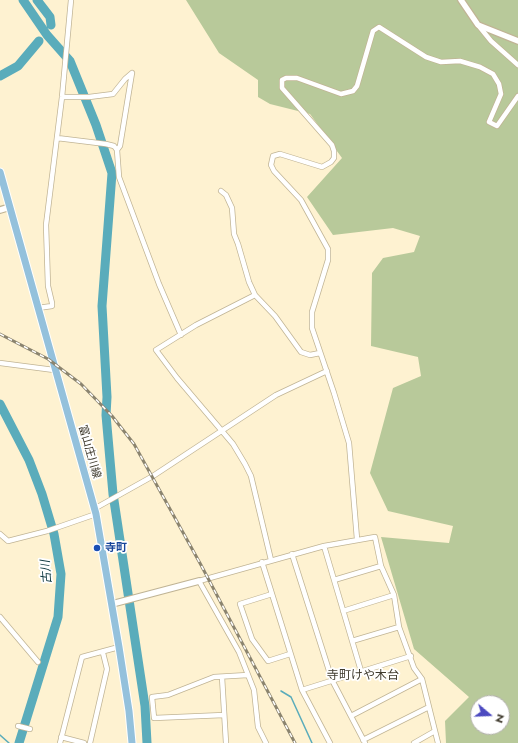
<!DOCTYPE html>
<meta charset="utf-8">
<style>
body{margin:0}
#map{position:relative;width:518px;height:743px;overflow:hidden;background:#fef2d1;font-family:Jost,sans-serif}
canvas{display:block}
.north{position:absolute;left:470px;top:695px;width:40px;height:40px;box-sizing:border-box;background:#fff;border:1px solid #b2b0ab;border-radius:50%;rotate:109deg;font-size:11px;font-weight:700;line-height:16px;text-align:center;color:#3f3a2d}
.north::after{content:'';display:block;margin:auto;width:14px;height:18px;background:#4c4ac0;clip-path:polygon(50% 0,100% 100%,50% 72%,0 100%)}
</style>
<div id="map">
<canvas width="518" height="743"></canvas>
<div class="north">N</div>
</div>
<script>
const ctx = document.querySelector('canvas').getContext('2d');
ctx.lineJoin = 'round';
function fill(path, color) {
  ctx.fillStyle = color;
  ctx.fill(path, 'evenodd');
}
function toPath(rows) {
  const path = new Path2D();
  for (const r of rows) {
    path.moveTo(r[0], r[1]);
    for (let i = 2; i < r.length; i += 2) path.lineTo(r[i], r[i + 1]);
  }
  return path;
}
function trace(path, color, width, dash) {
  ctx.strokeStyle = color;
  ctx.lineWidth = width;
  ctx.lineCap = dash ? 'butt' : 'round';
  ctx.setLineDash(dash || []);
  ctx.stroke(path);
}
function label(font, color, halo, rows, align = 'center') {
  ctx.font = font + ' Jost,"Noto Sans JP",sans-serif';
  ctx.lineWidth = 3.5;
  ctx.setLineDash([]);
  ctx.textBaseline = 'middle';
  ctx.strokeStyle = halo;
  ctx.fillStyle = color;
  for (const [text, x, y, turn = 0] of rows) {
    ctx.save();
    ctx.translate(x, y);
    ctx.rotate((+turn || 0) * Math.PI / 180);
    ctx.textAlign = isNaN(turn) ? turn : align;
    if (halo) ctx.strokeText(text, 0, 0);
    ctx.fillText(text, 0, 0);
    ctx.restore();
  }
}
const green = toPath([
 [186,0,518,0,518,743,446,743,445,721,469,697,414,649,381,537,449,543,453,526,388,511,370,473,393,388,421,376,418,357,371,346,372,273,383,258,414,252,420,236,393,228,333,235,307,197,342,158,310,114,270,104,258,97,258,80,219,53],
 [478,703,502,703,502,727,478,727]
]);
const stream = toPath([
 [281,691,291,697,312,743],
 [0,735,9,743]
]);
const river = toPath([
 [23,0,47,35,70,61,96,125,112,173,102,306,107,397,106,415,113,494,145,706,147,743],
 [37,0,50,17,51,25],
 [0,76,18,66,39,41],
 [0,404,29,460,42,494,54,534,61,574,58,617,19,743]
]);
const minor = toPath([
 [478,25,491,41,518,65],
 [132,73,120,146,117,150,119,177,159,284,181,335],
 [62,97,89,97,113,94,125,79,132,73],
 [57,138,106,144,114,146,117,150],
 [221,191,226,195,232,208,234,234,238,244,249,282,255,295,275,316,301,352,310,355,320,353],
 [255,295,196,325,156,350,177,378,233,444,245,464,251,476,271,560],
 [38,308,52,306,52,303,48,286,46,225,62,97,71,0],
 [0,363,54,370],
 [94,509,153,476,276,395,327,371],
 [0,534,8,541,47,531,96,514],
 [357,539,349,443,334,393,312,328,312,312,328,260,328,249,301,200,274,171,271,165,273,156,280,154,322,167,331,162,334,158,334,151,332,145,282,88,282,80,286,78,297,78,341,94,353,91,357,86,373,31,379,27,426,57,441,62,460,61,480,67,493,74,499,84,501,94,489,122,497,126,518,96],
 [324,546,361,671],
 [292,554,332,680,365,743],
 [262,562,302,690,330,743],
 [334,580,381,566],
 [272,594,240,604,252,639,268,661,290,654],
 [343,611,394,595],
 [0,617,38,662],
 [352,641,399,627],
 [222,677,226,743],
 [302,690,411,656],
 [224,715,154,718,152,697,168,695,214,677,248,675],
 [351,716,422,679],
 [18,726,30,729],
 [61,737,84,743],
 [363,740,429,707],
 [60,743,82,657,119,647],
 [90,743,107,669,103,653],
 [266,743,258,727,254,690,239,652,199,581,324,546,375,537,381,566,394,595,399,627,414,668,422,679,438,743],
 [414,743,435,731]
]);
const tertiary = toPath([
 [461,0,478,25,518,41],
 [0,210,10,207],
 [112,604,199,581]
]);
const primary = toPath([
 [0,172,96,514,119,647,129,711,132,743]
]);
const rail = toPath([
 [0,334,48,359,81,384,112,416,134,444,201,565,295,743]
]);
const markers = [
 [97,548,4,"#1a4fb4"]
];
const streetNames = [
 ["富山庄川線",89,452,74]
];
const transitNames = [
 ["寺町",105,548]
];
const waterNames = [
 ["古川",47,572,-95]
];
const neighbourhoodNames = [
 ["寺町けや木台",363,676]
];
fill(green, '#b8c99a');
trace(stream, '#5aacbb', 1.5);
trace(river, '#5aacbb', 9);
trace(minor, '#c0b495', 6);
trace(tertiary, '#c0b495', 8);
trace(primary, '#fff', 9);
trace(minor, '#fff', 4.5);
trace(tertiary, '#fff', 5.5);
trace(primary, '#94c1dc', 7);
trace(rail, '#8b846f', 3);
trace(rail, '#fff', 1.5, [4.5]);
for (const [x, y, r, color] of markers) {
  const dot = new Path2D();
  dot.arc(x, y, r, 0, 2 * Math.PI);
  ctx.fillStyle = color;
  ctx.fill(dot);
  trace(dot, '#fff', 1.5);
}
label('11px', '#3f3a2d', '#fff', streetNames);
label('bold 11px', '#164399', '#fff', transitNames, 'left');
label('italic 12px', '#0d363d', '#fff', waterNames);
label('12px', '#3f3a2d', '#fff', neighbourhoodNames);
</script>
